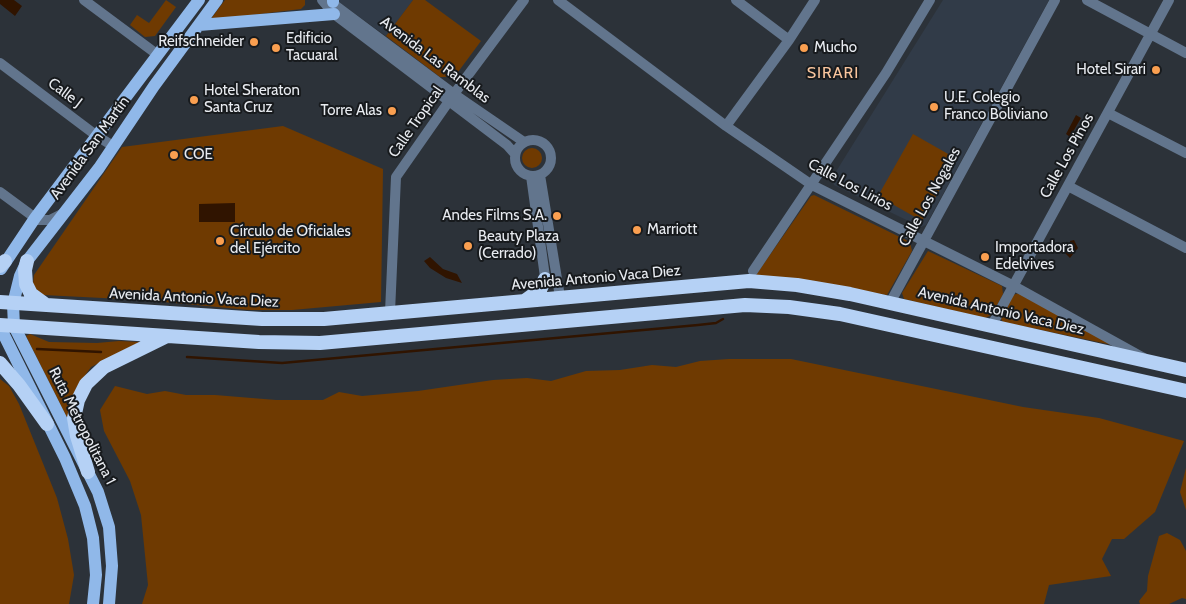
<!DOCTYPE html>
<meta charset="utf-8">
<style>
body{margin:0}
canvas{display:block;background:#2c3239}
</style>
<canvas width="1186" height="604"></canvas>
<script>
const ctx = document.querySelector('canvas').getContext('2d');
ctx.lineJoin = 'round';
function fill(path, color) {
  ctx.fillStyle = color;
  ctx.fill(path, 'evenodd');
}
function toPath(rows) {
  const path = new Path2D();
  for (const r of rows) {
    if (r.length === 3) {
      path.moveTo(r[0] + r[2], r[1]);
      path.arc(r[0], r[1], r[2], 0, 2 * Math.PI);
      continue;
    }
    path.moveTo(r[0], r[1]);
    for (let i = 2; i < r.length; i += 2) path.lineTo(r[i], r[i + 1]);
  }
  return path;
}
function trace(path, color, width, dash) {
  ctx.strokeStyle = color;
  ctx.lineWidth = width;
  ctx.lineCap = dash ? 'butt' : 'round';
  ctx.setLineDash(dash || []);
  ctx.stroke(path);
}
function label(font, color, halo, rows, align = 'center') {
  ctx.font = font + ' Cabin,sans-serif';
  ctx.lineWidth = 4;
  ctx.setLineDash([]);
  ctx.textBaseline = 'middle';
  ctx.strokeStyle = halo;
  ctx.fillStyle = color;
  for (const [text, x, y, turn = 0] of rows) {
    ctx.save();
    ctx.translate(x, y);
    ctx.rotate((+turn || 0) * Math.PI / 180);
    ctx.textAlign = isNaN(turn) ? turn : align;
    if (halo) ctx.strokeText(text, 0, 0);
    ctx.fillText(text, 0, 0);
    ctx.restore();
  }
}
const built = toPath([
 [336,0,413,0,386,36],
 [943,0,1049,0,926,225,921,227,834,185,832,178]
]);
const green = toPath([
 [166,0,176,7,155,36,145,37,130,25,137,15,149,23],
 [225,0,305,0,305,5,301,9,210,20],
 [413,0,425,0,481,41,458,72,450,77,440,77,386,36],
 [283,126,383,169,381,302,292,310,249,310,143,300,43,295,36,291,33,284,34,275,122,147],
 [913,134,957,159,922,221,878,196],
 [532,158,10],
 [814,195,910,242,912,251,887,295,756,275,811,196],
 [928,251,1002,286,1003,294,992,315,985,318,904,299,902,293],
 [1019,293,1122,347,1003,322,1001,319,1013,295],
 [30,334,49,342,97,343,119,341,140,342,91,367,76,388,69,422,26,336],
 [729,359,791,359,1023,407,1099,418,1184,441,1155,512,1124,539,1112,539,1102,559,1111,576,1049,585,1044,604,142,604,148,585,141,515,130,481,104,431,100,410,115,386,147,394,165,391,186,395,215,395,276,400,323,400,339,392,362,396,418,391,493,380,527,378,551,381,586,371,620,370,652,365,676,367,700,361],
 [0,379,9,386,19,404,57,498,68,539,74,575,69,604,0,604],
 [1186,468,1186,510,1180,492],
 [1167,533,1180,540,1186,551,1186,599,1182,598,1169,604,1140,604,1139,601,1147,591,1148,576,1159,536]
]);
const water = toPath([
 [0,0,14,0,22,6,15,16,0,4],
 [1076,115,1081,118,1070,137,1066,134],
 [235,203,235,222,199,222,199,204],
 [1074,240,1078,248,1070,258,1065,253,1070,248,1070,241],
 [430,257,443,269,457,274,462,283,446,278,430,268,424,261]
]);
const stream = toPath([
 [37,349,101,352],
 [187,357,282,363,698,325,716,323,723,319]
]);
const minor = toPath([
 [84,0,158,55],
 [322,0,334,14,507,145,515,154],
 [328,0,454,94,524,142],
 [558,0,726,126,812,185,1014,286,1144,358],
 [736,0,789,40],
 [1087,0,1186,53],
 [0,63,97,136,113,146],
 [1108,113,1186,153],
 [726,126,789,40,815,0],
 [533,158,18],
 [540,175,560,297],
 [531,176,546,284],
 [1068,186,1186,248],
 [0,192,38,220,50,220,62,214],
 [753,271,886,73,930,0],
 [890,303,1055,0],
 [390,312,396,177,454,94,524,0],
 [992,325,1169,0]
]);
const major = toPath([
 [333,0,333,2],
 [199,25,334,14],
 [1,269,35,218,199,0],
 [0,327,65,458,85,506,93,538,96,575,93,604],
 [109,604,112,566,109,527,98,492,14,326,13,304,20,276,27,261,99,168,154,86,217,0]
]);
const highway = toPath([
 [27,261,25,270,26,284,31,294,46,305],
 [0,266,5,261],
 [526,300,540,290,545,279],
 [0,302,262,319,324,319,749,281,797,285,850,294,1186,370],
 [0,325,259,342,320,343,745,305,789,307,840,314,1186,391],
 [0,363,19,385,47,424],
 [88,472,77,436,74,418,78,400,86,384,104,367,165,337]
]);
const markers = [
 [254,42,5,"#fa9f50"],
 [276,48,5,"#fa9f50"],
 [804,48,5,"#fa9f50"],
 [1156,70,5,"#fa9f50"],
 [194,100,5,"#fa9f50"],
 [934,107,5,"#fa9f50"],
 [392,111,5,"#fa9f50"],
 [174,155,5,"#fa9f50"],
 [557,216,5,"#fa9f50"],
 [637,230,5,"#fa9f50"],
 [220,241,5,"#fa9f50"],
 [468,246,5,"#fa9f50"],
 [985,257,5,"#fa9f50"]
];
const poiNames = [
 ["Edificio",286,39],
 ["Tacuaral",286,56],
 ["Reifschneider",244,42,"right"],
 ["Mucho",814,48],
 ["Hotel Sirari",1146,70,"right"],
 ["Hotel Sheraton",204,91],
 ["Santa Cruz",204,108],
 ["U.E. Colegio",944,98],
 ["Franco Boliviano",944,115],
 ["Torre Alas",382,111,"right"],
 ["COE",184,155],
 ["Andes Films S.A.",547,216,"right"],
 ["Marriott",647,230],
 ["Círculo de Oficiales",230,232],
 ["del Ejército",230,249],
 ["Beauty Plaza",478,237],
 ["(Cerrado)",478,254],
 ["Importadora",995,248],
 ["Edelvives",995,265]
];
const streetNames = [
 ["Avenida Las Ramblas",435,60,37],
 ["Calle J",65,93,37],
 ["Calle Tropical",416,122,-55],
 ["Avenida San Martín",90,148,-54],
 ["Calle Los Pinos",1067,156,-61],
 ["Calle Los Lirios",850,185,28],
 ["Calle Los Nogales",930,197,-61],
 ["Avenida Antonio Vaca Diez",596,278,-5],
 ["Avenida Antonio Vaca Diez",194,298,3],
 ["Avenida Antonio Vaca Diez",1001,311,13],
 ["Ruta Metropolitana 1",82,426,63]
];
const neighbourhoodNames = [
 ["SIRARI",833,73]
];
fill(built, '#313b48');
fill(green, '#6f3a01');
fill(water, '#301400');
trace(stream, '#301400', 2.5);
trace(minor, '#62758d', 10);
trace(major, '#90b8e9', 12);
trace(highway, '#b5d1f5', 14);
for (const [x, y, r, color] of markers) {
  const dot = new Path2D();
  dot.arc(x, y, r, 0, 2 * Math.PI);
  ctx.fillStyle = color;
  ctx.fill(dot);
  trace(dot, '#171a1d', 2);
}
label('15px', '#e8ebf0', '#171a1d', poiNames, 'left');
label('15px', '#e8ebf0', '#171a1d', streetNames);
ctx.letterSpacing = '1px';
label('16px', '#f9c59d', '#171a1d', neighbourhoodNames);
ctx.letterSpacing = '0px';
</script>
